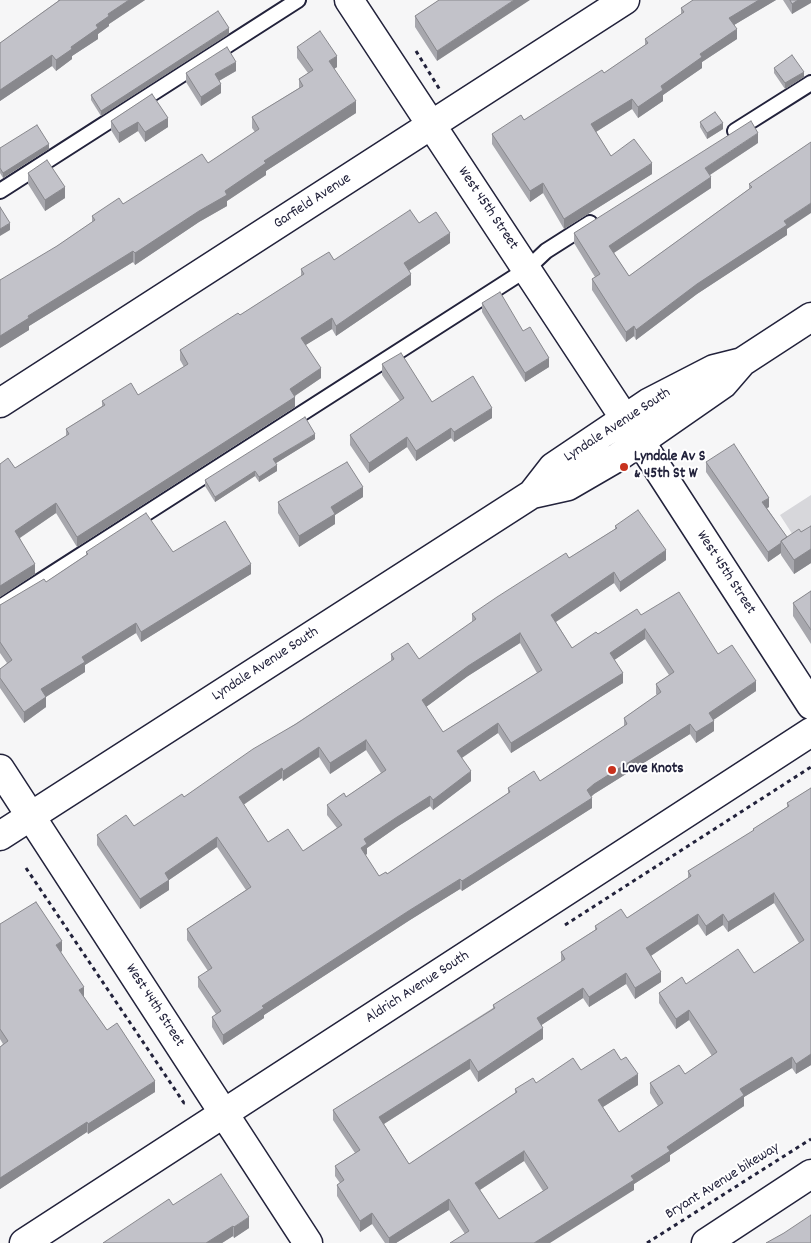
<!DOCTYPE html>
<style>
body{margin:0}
canvas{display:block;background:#f6f6f7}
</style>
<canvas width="811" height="1243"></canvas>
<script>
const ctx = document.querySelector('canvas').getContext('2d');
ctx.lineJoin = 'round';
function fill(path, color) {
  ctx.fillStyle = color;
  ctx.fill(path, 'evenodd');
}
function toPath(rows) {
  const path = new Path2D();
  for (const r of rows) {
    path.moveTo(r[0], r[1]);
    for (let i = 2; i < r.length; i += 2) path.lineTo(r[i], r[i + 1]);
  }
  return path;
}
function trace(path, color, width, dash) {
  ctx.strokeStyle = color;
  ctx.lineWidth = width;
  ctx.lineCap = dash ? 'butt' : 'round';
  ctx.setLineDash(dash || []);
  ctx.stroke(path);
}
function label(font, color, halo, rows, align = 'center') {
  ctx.font = font + ' Dekko,sans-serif';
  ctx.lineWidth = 4;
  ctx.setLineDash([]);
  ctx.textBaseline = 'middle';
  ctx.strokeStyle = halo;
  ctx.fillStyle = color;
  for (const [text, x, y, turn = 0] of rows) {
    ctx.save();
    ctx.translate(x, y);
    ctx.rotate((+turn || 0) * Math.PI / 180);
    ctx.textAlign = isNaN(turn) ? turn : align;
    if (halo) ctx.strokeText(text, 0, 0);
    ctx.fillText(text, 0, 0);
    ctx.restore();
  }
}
const green = toPath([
 [811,495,811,535,798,543,780,515]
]);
const path = toPath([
 [416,51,440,90],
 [26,868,184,1103,186,1103],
 [565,925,811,767],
 [647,1243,811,1139]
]);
const lane = toPath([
 [735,131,811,83],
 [0,191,298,0],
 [0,607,527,269,546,251,590,223]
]);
const street = toPath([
 [349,0,625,419],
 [0,403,625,0],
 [640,441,811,705],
 [0,769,308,1243],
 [24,1243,811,732],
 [706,1243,811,1174]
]);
const secondary = toPath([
 [532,494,568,486,618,457,723,384,742,362,811,317],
 [0,836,532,494,553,467,648,403,714,369,742,362]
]);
const wall = toPath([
 [58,0,145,0,109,24,109,26,98,34,98,39,72,56,72,59,56,71,52,66,0,101,0,43,58,1],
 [439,0,437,61,415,27,415,16],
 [693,0,776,0,734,25,737,39,702,62,702,68,663,95,663,101,638,118,632,109,596,132,611,156,652,174,564,229,543,193,530,202,492,144,492,134,524,120,604,73,645,45,645,39,681,14,681,8],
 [783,0,811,0,792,14],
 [229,34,101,116,91,100,91,95],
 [297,47,337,67,334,69,356,113,266,171,266,175,227,201,227,206,199,222,135,265,133,262,29,326,29,330,0,348,57,246,92,222,92,216,123,204,208,163,255,132,252,128,252,117,299,88,299,79,308,73,297,58],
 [774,68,804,77,785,89,774,73],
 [236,71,219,81,221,93,201,106,186,82,186,73],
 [152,94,168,127,145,142,138,131,119,143,111,130,111,121],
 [700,122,723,129,707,139,700,127],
 [758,143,710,175,711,188,614,253,629,276,749,189,749,184,787,229,787,235,697,294,636,340,634,336,626,342,592,290,592,279,595,277,574,243,574,233],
 [0,148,49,149,3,178,0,173],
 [28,173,65,198,45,211,28,184],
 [419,223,450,243,409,271,411,285,336,336,332,329,305,345,321,378,295,396,295,407,77,547,56,513,20,538,35,574,0,597,0,464,15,468,66,436,66,429,102,406,102,401,138,395,184,367,180,360,180,350,240,315,301,276,301,269,334,260],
 [482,303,523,331,549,367,525,382,482,312],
 [382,364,432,402,492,418,454,442,451,438,416,461,407,447,369,473,350,445,350,435,400,401,382,375],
 [315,439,276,463,277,471,259,482,255,476,215,502,205,486,205,480],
 [706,462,769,507,767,508,787,537,801,532,811,526,811,563,794,574,781,555,781,553,768,562,706,472],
 [363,497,335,515,335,524,299,547,278,513,278,502],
 [615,526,666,560,620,592,614,583,556,622,572,648,598,634,641,615,718,654,756,691,713,720,714,731,696,743,690,734,594,794,591,797,592,808,462,891,460,889,410,920,264,1015,264,1018,223,1045,212,1027,212,1017,216,1014,198,987,198,977,208,971,187,940,187,929,246,890,217,847,169,880,169,890,140,909,97,845,97,835,134,826,184,797,391,661,391,654,419,659,472,622,472,614,569,558,615,529],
 [645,639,669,675,656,684,656,694,657,695,624,718,624,727,540,781,508,788,508,793,387,874,379,876,365,855,367,854,367,848,397,827,430,806,433,810,471,781,462,758,498,733,511,753,623,683,614,660],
 [520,643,537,673,443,732,426,707,468,676],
 [366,750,381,773,346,797,327,805,327,815,337,828,303,851,268,842,243,804,282,778,283,781,319,757,330,774],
 [86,552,173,552,251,574,141,642,136,633,85,665,85,672,46,697,46,707,24,723,0,688,0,669,7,663,0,653,0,605,46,582,86,555],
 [811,591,811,644,793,616,793,603],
 [811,788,811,1065,796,1074,792,1068,744,1097,744,1106,670,1155,670,1161,634,1184,634,1190,465,1234,449,1210,396,1243,385,1243,372,1224,360,1232,337,1196,337,1185,340,1183,335,1176,335,1166,355,1153,333,1120,333,1110,493,1008,493,1005,561,962,561,952,595,930,595,926,627,918,688,878,688,871,753,831,753,829,787,807,787,803],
 [774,903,799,943,754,973,686,984,659,993,659,1003,676,1029,689,1020,712,1056,685,1074,650,1083,650,1093,658,1106,619,1132,603,1107,638,1085,581,1070,515,1089,515,1093,409,1164,384,1124,470,1069,478,1082,543,1039,541,1025,583,998,589,1007,626,984,635,999,661,982,651,956,698,924,706,936,723,925,728,932],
 [524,1161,543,1191,499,1219,480,1190],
 [0,924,62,951,61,952,84,997,107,1030,155,1092,88,1134,87,1132,0,1189,0,1047,3,1044,0,1039],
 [173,1205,249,1228,234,1238,233,1236,222,1243,103,1243]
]);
const shadedWall = toPath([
 [129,0,145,0,109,24,109,26,98,34,98,39,72,56,72,59,56,71,56,60,108,14],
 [514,0,530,0,437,61,437,51],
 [759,0,776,0,729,28,729,18],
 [798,0,811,0,811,3,792,14,792,4],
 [229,28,229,34,101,116,101,111],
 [737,29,737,39,702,62,702,68,663,95,663,101,638,118,638,107,661,86,700,54],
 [52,55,52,66,0,101,0,90],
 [337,56,337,67,329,72,329,61],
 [236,62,236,71,215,83,215,74],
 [804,72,804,77,785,89,785,83],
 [221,84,221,93,201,106,201,97],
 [632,99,632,109,591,135,591,124],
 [356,101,356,113,266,171,266,175,227,201,227,206,199,222,135,265,135,253,225,191,264,161],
 [168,118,168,127,145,142,145,132],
 [138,122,138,131,119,143,119,133],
 [723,123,723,129,707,139,707,133],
 [758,133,758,143,705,178,705,168],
 [49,144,49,149,3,178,3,173],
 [652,163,652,174,564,229,564,219],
 [711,177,711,188,609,256,609,246],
 [543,183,543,193,530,202,530,191],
 [65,187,65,198,45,211,45,200],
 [811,203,811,213,787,229,787,235,697,294,636,340,636,330,697,284,784,221],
 [10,223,10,230,0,236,0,229],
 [450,233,450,243,404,274,404,263],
 [133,251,133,262,29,326,29,330,0,348,0,336,28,316],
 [411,274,411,285,336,336,336,326],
 [332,318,332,329,301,348,301,338],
 [634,326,634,336,626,342,626,332],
 [549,358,549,367,525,382,525,373],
 [321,368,321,378,290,399,290,389],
 [295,397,295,407,77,547,77,537],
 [492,408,492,418,454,442,454,432],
 [451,428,451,438,416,461,416,451],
 [315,434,315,439,273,465,273,459],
 [407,437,407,447,369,473,369,463],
 [277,465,277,471,259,482,259,477],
 [255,471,255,476,215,502,215,497],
 [363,487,363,497,335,515,335,524,299,547,299,536,331,507],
 [769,498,769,507,762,511,762,502],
 [56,503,56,513,15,541,15,531],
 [781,543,781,553,768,562,768,552],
 [811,549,811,563,794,574,794,560],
 [666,550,666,560,620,592,620,582],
 [35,564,35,574,0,597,0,586],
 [251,564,251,574,141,642,141,632],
 [614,572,614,583,551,625,551,615],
 [136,623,136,633,85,665,85,672,41,700,41,689,82,657],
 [645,629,645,639,610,663,610,653],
 [520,633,520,643,468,676,422,710,422,700,468,666],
 [623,673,623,683,511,753,511,743],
 [756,681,756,691,709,723,709,713],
 [46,697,46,707,24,723,24,712],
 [714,721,714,731,696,743,696,732],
 [498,723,498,733,457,761,457,751],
 [690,724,690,734,594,794,587,800,587,790,594,784],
 [366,740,366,750,330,774,330,763],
 [319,747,319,757,283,781,283,771],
 [282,768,282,778,239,808,239,797],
 [471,771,471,781,433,810,433,800],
 [430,796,430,806,397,827,367,848,367,854,361,858,361,848,364,839,397,817],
 [592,798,592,808,462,891,462,881],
 [217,837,217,847,169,880,169,890,140,909,140,899,165,873],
 [460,879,460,889,410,920,264,1015,264,1018,223,1045,223,1035,262,1006,410,910],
 [774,893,774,903,728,932,728,922],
 [698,914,698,924,646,959,646,948],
 [723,914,723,925,706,936,706,926],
 [62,941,62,951,56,955,56,945],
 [661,972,661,982,635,999,635,988],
 [626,973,626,984,589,1007,589,997],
 [84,987,84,997,79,990],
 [583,988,583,998,537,1028,537,1018],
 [689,1010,689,1020,676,1029,676,1019],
 [543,1028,543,1039,478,1082,478,1072],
 [811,1054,811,1065,796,1074,796,1064],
 [792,1057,792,1068,744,1097,744,1106,670,1155,670,1161,634,1184,634,1190,550,1243,534,1243,631,1176,740,1089],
 [470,1059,470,1069,379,1127,379,1117],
 [638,1074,638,1085,598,1110,598,1100],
 [155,1081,155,1092,88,1134,88,1124],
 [87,1122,87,1132,0,1189,0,1178],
 [524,1151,524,1161,475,1193,475,1183],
 [449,1199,449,1210,396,1243,389,1243,389,1238],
 [372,1213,372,1224,360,1232,360,1221],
 [249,1217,249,1228,234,1238,234,1227],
 [233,1226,233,1236,222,1243,206,1243]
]);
const building = toPath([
 [60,0,129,0,108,14,109,16,96,25,98,28,71,47,72,49,56,60,52,55,0,90,0,43,60,0],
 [439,0,514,0,437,51,415,16,439,0],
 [693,0,759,0,729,18,737,29,700,54,702,57,661,86,663,90,638,107,632,99,591,124,611,156,634,139,652,163,564,219,543,183,530,191,492,134,521,115,524,120,602,70,604,73,648,43,645,39,684,12,681,8,693,0],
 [790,0,798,0,792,4,790,0],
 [218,11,229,28,101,111,91,95,218,11],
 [320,31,337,56,329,61,356,101,264,161,266,163,225,191,227,195,199,211,135,253,133,251,28,316,29,318,0,336,0,280,57,246,95,220,92,216,119,198,123,204,202,154,208,163,259,129,252,117,303,86,299,79,313,70,297,47,320,31],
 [227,47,236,62,215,74,221,84,201,97,186,73,227,47],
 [792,55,804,72,785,83,774,68,792,55],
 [152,94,168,118,145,132,138,122,119,133,111,121,152,94],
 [715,112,723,123,707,133,700,122,715,112],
 [751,121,758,133,705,168,711,177,609,246,629,276,752,187,749,184,811,142,811,203,784,221,787,225,697,284,636,330,634,326,626,332,592,279,600,274,574,233,751,121],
 [37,125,49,144,3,173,0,168,0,148,37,125],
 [47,160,65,187,45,200,28,173,47,160],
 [0,207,10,223,0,229,0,207],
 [410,210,419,223,436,212,450,233,404,263,411,274,336,326,332,318,301,338,321,368,290,389,295,397,77,537,56,503,15,531,35,564,0,586,0,464,8,458,15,468,69,434,66,429,105,405,102,401,131,383,138,395,188,364,180,350,238,313,240,315,304,274,301,269,329,252,334,260,410,210],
 [500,292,523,331,530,327,549,358,525,373,482,303,500,292],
 [401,353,432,402,473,376,492,408,454,432,451,428,416,451,407,437,369,463,350,435,404,398,382,364,401,353],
 [305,417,315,434,273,459,277,465,259,477,255,471,215,497,205,480,305,417],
 [734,444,769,498,762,502,787,537,781,541,781,543,768,552,706,462,734,444],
 [347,462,363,487,331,507,335,514,299,536,278,502,347,462],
 [638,510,666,550,620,582,614,572,551,615,572,648,596,632,598,634,637,609,641,615,679,592,718,654,732,645,756,681,709,713,714,721,696,732,690,724,594,784,587,790,592,798,462,881,460,879,410,910,262,1006,264,1008,223,1035,212,1017,221,1011,198,977,212,968,187,929,251,887,217,837,165,873,169,880,140,899,97,835,126,815,134,826,182,794,184,797,253,749,296,724,394,659,391,654,408,643,419,659,476,619,472,614,497,597,566,553,569,558,617,528,615,526,638,510],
 [645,629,674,672,656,684,661,692,624,718,627,724,540,781,534,771,508,788,510,792,387,874,386,872,379,876,361,848,367,844,364,839,397,817,430,796,433,800,471,771,457,751,498,723,511,743,623,673,610,653,645,629],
 [520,633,542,670,443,732,422,700,468,666,520,633],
 [366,740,386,770,346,797,344,793,327,805,342,825,303,851,288,829,268,842,239,797,282,768,283,771,319,747,330,763,366,740],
 [146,513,173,552,225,521,251,564,141,632,136,623,82,657,85,662,41,689,46,697,24,712,0,678,0,669,12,660,0,642,0,605,44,579,46,582,88,554,86,552,146,513],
 [811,526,811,549,794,560,781,541,799,529,801,532,811,526],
 [811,591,811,630,793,603,811,591],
 [811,788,811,1054,796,1064,792,1057,740,1089,744,1095,667,1147,670,1151,631,1176,634,1180,534,1243,450,1243,469,1231,449,1199,389,1238,372,1213,360,1221,337,1185,344,1180,335,1166,360,1150,333,1110,495,1008,493,1005,565,959,561,952,597,929,595,926,621,909,627,918,691,876,688,871,754,830,753,829,789,806,787,803,811,788],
 [774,893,804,940,754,973,738,949,686,984,682,977,659,993,676,1019,689,1010,717,1052,685,1074,679,1065,650,1083,663,1103,619,1132,598,1100,638,1074,626,1057,621,1060,614,1049,581,1070,573,1058,536,1083,533,1078,515,1089,517,1092,409,1164,379,1117,470,1059,478,1072,543,1028,537,1018,583,988,589,997,626,973,635,988,661,972,646,948,698,914,706,926,723,914,728,922,774,893],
 [524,1151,548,1188,499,1219,475,1183,524,1151],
 [36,902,62,941,56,945,84,987,79,990,107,1030,117,1023,155,1081,88,1124,87,1122,0,1178,0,1047,8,1041,0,1029,0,924,36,902],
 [221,1174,249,1217,234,1227,233,1226,206,1243,103,1243,169,1199,173,1205,221,1174],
 [811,1215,811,1243,766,1243,784,1233,811,1215]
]);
const markers = [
 [624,467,5,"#c8321e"],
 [612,770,5,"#c8321e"]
];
const streetNames = [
 ["Garfield Avenue",313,202,-33],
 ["West 45th Street",487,209,56],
 ["Lyndale Avenue South",618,426,-33],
 ["West 45th Street",725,573,57],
 ["Lyndale Avenue South",266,665,-33],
 ["Aldrich Avenue South",418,988,-33],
 ["West 44th Street",154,1006,57],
 ["Bryant Avenue bikeway",723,1182,-32]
];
const poiNames = [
 ["Lyndale Av S",634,458],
 ["& 45th St W",634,475],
 ["Love Knots",622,770]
];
fill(green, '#d7d7db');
trace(lane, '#22223b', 18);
trace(street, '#22223b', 31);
trace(secondary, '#22223b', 31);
trace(path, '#22223b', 3, [4, 4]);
trace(lane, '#fff', 14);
trace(street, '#fff', 28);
trace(secondary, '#fff', 28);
fill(wall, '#a7a7ad');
fill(shadedWall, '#88888d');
fill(building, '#c2c2c9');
trace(building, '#88888d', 1);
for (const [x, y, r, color] of markers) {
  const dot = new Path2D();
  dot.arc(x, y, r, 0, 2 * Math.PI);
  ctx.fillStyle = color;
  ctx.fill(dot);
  trace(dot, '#fff', 2);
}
label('15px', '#22223b', '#fff', streetNames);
label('bold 15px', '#22223b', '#fff', poiNames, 'left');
</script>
